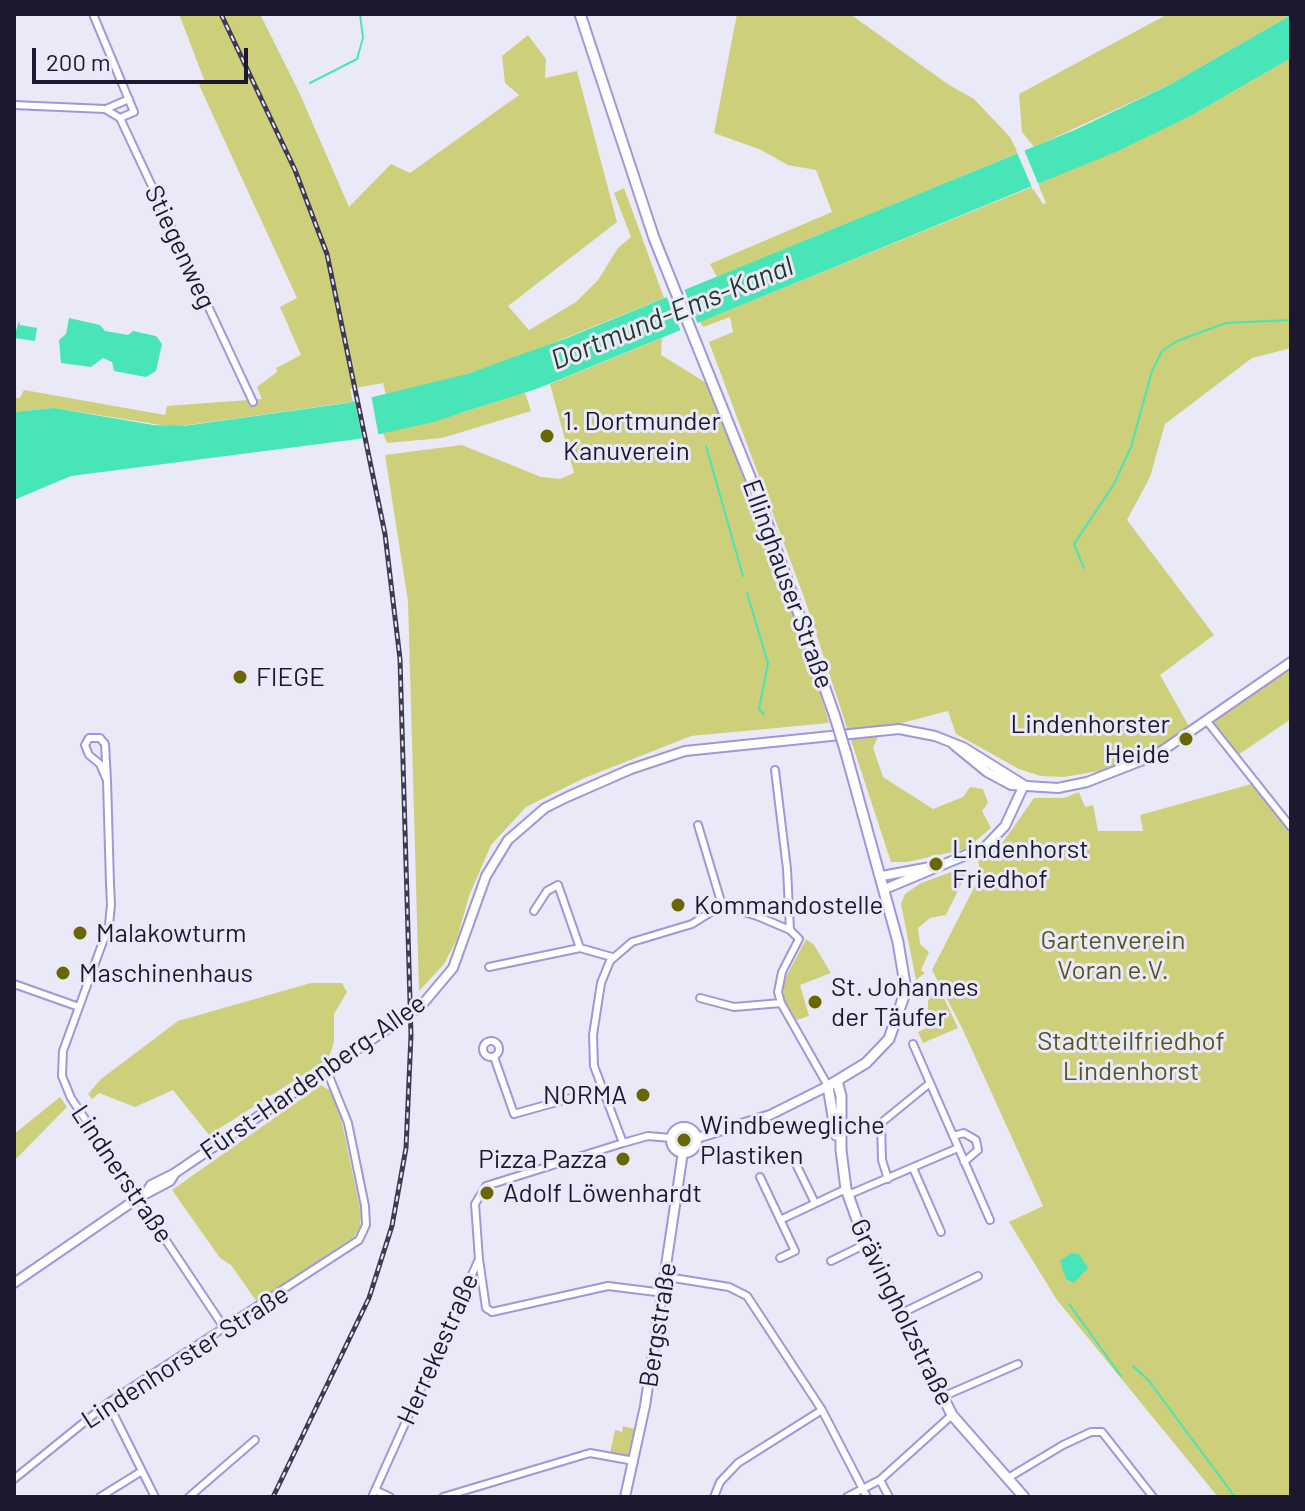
<!DOCTYPE html>
<meta charset="utf-8">
<style>
body{margin:0}
#map{position:relative;width:1305px;height:1511px;overflow:hidden;background:#eae9f7;font-family:Barlow,sans-serif}
canvas{display:block}
.frame{position:absolute;inset:0;border:16px solid #1b1830;pointer-events:none}
.scale{position:absolute;left:32px;top:48px;width:216px;height:36px;box-sizing:border-box;border:4px solid #1b1830;border-top:0;padding-left:10px;font-size:24px;line-height:28px;white-space:nowrap;color:#1b1830;-webkit-text-stroke:6px #eae9f7;paint-order:stroke}
</style>
<div id="map">
<canvas width="1305" height="1511"></canvas>
<div class="frame"></div>
<div class="scale">200 m</div>
</div>
<script>
const ctx = document.querySelector('canvas').getContext('2d');
ctx.lineJoin = 'round';
function fill(path, color) {
  ctx.fillStyle = color;
  ctx.fill(path, 'evenodd');
}
function toPath(rows) {
  const path = new Path2D();
  for (const r of rows) {
    if (r.length === 3) {
      path.moveTo(r[0] + r[2], r[1]);
      path.arc(r[0], r[1], r[2], 0, 2 * Math.PI);
      continue;
    }
    path.moveTo(r[0], r[1]);
    for (let i = 2; i < r.length; i += 2) path.lineTo(r[i], r[i + 1]);
  }
  return path;
}
function trace(path, color, width, dash) {
  ctx.strokeStyle = color;
  ctx.lineWidth = width;
  ctx.lineCap = dash ? 'butt' : 'round';
  ctx.setLineDash(dash || []);
  ctx.stroke(path);
}
function label(font, color, halo, rows, align = 'center') {
  ctx.font = font + ' Barlow,sans-serif';
  ctx.lineWidth = 6;
  ctx.setLineDash([]);
  ctx.textBaseline = 'middle';
  ctx.strokeStyle = halo;
  ctx.fillStyle = color;
  for (const [text, x, y, turn = 0] of rows) {
    ctx.save();
    ctx.translate(x, y);
    ctx.rotate((+turn || 0) * Math.PI / 180);
    ctx.textAlign = isNaN(turn) ? turn : align;
    if (halo) ctx.strokeText(text, 0, 0);
    ctx.fillText(text, 0, 0);
    ctx.restore();
  }
}
const green = toPath([
 [179,14,260,14,299,92,349,207,391,164,410,173,519,95,505,83,502,56,528,35,546,59,545,78,577,71,617,222,508,306,529,330,576,302,598,280,618,248,631,237,614,193,624,188,664,298,518,357,451,379,386,395,383,383,350,389,353,402,174,427,54,408,14,412,14,398,20,398,24,390,165,415,167,406,262,399,257,387,277,372,276,368,301,355,280,307,297,298,199,85,205,82],
 [737,14,850,14,949,85,974,99,1010,137,1018,153,717,277,710,264,832,212,816,170,788,165,759,149,714,133],
 [1168,14,1291,15,1171,84,1034,147,1022,132,1019,94],
 [1291,58,1291,348,1252,358,1165,424,1150,477,1127,520,1214,635,1160,675,1191,730,1133,765,1064,777,1041,776,1019,769,956,734,948,711,882,728,873,748,883,777,933,809,963,797,970,787,983,789,988,803,982,811,991,828,966,849,907,862,891,862,805,600,709,342,733,332,730,317,703,327,700,322,1032,187,1043,204,1046,203,1038,184,1194,114],
 [662,338,661,355,708,384,807,647,829,723,691,736,582,779,526,807,491,845,469,896,457,939,444,964,419,991,408,601,385,455,462,445,541,477,560,479,574,473,550,384],
 [525,392,531,411,442,438,387,443,383,433,462,413],
 [1291,662,1291,719,1235,757,1206,720],
 [1255,783,1291,827,1291,1497,1218,1497,1057,1300,1009,1222,1043,1206,962,1028,932,970,981,874,978,861,1003,842,1034,798,1064,798,1079,792,1085,807,1093,805,1098,831,1143,831,1140,815],
 [965,867,967,872,946,915,930,918,918,928,920,944,929,952,921,970,925,973,916,980,901,904,905,894,921,883],
 [806,939,814,945,831,973,800,985,809,1016,797,1020,784,1001,783,983],
 [311,983,342,983,347,992,334,1014,334,1042,330,1054,322,1063,209,1135,173,1090,135,1107,99,1093,92,1099,88,1094,101,1079,178,1021],
 [937,983,958,1028,923,1043,918,1032,928,1027,928,1001],
 [321,1085,331,1091,341,1118,361,1213,360,1227,354,1237,257,1302,231,1265,220,1258,172,1190],
 [60,1097,67,1107,14,1161,14,1134],
 [623,1426,634,1429,628,1457,610,1453,615,1430,622,1432]
]);
const water = toPath([
 [1291,15,1291,58,1194,114,1118,151,539,388,433,422,358,439,71,476,14,500,14,412,54,408,153,425,184,426,348,403,467,374,567,338,1077,129,1171,84],
 [69,318,100,325,105,331,128,335,133,331,156,336,162,344,156,371,146,377,114,371,112,362,103,358,91,367,61,363,59,340,66,334],
 [19,321,20,325,37,328,35,341,14,338],
 [1071,1253,1079,1254,1088,1268,1074,1283,1066,1279,1060,1261]
]);
const pier = toPath([
 [1023,147,1040,188,1033,190,1016,150],
 [683,286,699,327,682,334,665,293],
 [371,394,379,438,363,442,354,398]
]);
const stream = toPath([
 [310,83,357,59,363,38,360,14],
 [706,446,743,576],
 [1084,568,1074,544,1114,484,1131,447,1152,371,1162,351,1177,341,1226,323,1291,320],
 [747,593,768,663,759,709,764,714],
 [1281,820,1291,833],
 [1069,1304,1121,1376],
 [1133,1366,1149,1381,1235,1497]
]);
const minor = toPath([
 [93,14,134,112,120,118],
 [14,105,105,109,120,118,253,402],
 [106,109,129,99],
 [1206,720,1291,827],
 [775,770,787,869,790,930],
 [106,778,100,764,89,755,85,745,89,738,100,738,105,744,107,780,110,884,111,905,109,925,63,1051,62,1076,71,1098,225,1329],
 [698,825,722,905],
 [534,911,547,891,558,885,580,948],
 [489,967,580,948,612,957],
 [14,984,79,1007],
 [700,998,734,1007,781,1003],
 [491,1049,8],
 [913,1044,990,1220],
 [494,1057,514,1114,603,1089],
 [953,1136,964,1133,976,1140,978,1150,964,1162],
 [623,1143,594,1066,593,1035,601,983,610,961,632,942,692,924,722,905,757,916,790,930,799,939,782,972,778,992,781,1003,828,1086],
 [794,1160,815,1203],
 [913,1168,941,1232],
 [760,1177,795,1251,780,1258],
 [888,1179,882,1160,881,1123,930,1083],
 [848,1195,958,1148],
 [780,1220,846,1189],
 [479,1259,486,1308,492,1312,608,1286,664,1293],
 [831,1261,866,1244],
 [667,1277,729,1287,747,1296,822,1410,867,1497],
 [900,1314,978,1276],
 [942,1397,1018,1364],
 [108,1403,155,1497],
 [1008,1478,1063,1445,1091,1432,1102,1432,1153,1497],
 [14,1479,108,1403,359,1240,366,1225,365,1206,348,1123,327,1071],
 [880,1480,889,1497],
 [375,1490,390,1497],
 [100,1497,142,1471],
 [189,1497,255,1440],
 [372,1497,479,1259,475,1204,486,1186,623,1143,648,1136,671,1138],
 [443,1497,590,1453,634,1461],
 [714,1497,720,1482,738,1463,822,1410],
 [847,1497,880,1480,952,1415]
]);
const tertiary = toPath([
 [954,745,987,772,1011,785,1058,788,1087,782,1156,755,1291,662],
 [882,876,941,865],
 [885,889,985,847,1005,826,1024,785],
 [684,1140,13],
 [697,1138,770,1115,828,1086],
 [146,1193,151,1185,175,1173],
 [14,1283,138,1198,170,1181,175,1173,421,1006,453,968,486,876,508,840,545,808,567,797,631,769,685,751,899,729,935,736,963,747,1024,785],
 [625,1497,645,1406,683,1152]
]);
const secondary = toPath([
 [580,14,654,238,758,497,835,717],
 [837,1081,841,1096,841,1150,846,1189,861,1231,952,1415,1024,1497],
 [836,1135,828,1086,866,1063,889,1039,906,990,898,942,846,753]
]);
const rail = toPath([
 [221,14,295,170,327,254,385,534,400,659,411,1035,406,1148,392,1226,369,1298,273,1497]
]);
const secondaryBridge = toPath([
 [835,717,846,753]
]);
const markers = [
 [547,436,8,"#686701"],
 [240,677,8,"#686701"],
 [1186,739,8,"#686701"],
 [936,864,8,"#686701"],
 [678,905,8,"#686701"],
 [80,933,8,"#686701"],
 [63,973,8,"#686701"],
 [815,1002,8,"#686701"],
 [643,1095,8,"#686701"],
 [684,1140,8,"#686701"],
 [623,1159,8,"#686701"],
 [487,1193,8,"#686701"]
];
const streetNames = [
 ["Stiegenweg",180,247,65],
 ["Ellinghauser Straße",788,584,70],
 ["Fürst-Hardenberg-Allee",313,1077,-35],
 ["Lindnerstraße",122,1174,56],
 ["Grävingholzstraße",902,1312,64],
 ["Bergstraße",658,1325,-81],
 ["Herrekestraße",438,1349,-66],
 ["Lindenhorster Straße",185,1357,-33]
];
const poiNames = [
 ["1. Dortmunder",563,421],
 ["Kanuverein",563,451],
 ["FIEGE",256,677],
 ["Lindenhorster",1170,724,"right"],
 ["Heide",1170,754,"right"],
 ["Lindenhorst",952,849],
 ["Friedhof",952,879],
 ["Kommandostelle",694,905],
 ["Malakowturm",96,933],
 ["Maschinenhaus",79,973],
 ["St. Johannes",831,987],
 ["der Täufer",831,1017],
 ["NORMA",627,1095,"right"],
 ["Windbewegliche",700,1125],
 ["Plastiken",700,1155],
 ["Pizza Pazza",607,1159,"right"],
 ["Adolf Löwenhardt",503,1193]
];
const parkNames = [
 ["Gartenverein",1113,940],
 ["Voran e.V.",1113,970],
 ["Stadtteilfriedhof",1131,1041],
 ["Lindenhorst",1131,1071]
];
const waterNames = [
 ["Dortmund-Ems-Kanal",672,313,-22]
];
fill(green, '#cecf7b');
fill(water, '#47e5b7');
fill(pier, '#eae9f7');
trace(stream, '#47e5b7', 2);
trace(minor, '#9f97d9', 10);
trace(tertiary, '#9f97d9', 12);
trace(secondary, '#9f97d9', 13);
trace(minor, '#fff', 6);
trace(tertiary, '#fff', 8);
trace(secondary, '#fff', 9);
trace(rail, '#3d3b51', 5);
trace(rail, '#eae9f7', 2, [6]);
trace(secondaryBridge, '#9f97d9', 13, []);
trace(secondaryBridge, '#fff', 9);
for (const [x, y, r, color] of markers) {
  const dot = new Path2D();
  dot.arc(x, y, r, 0, 2 * Math.PI);
  ctx.fillStyle = color;
  ctx.fill(dot);
  trace(dot, '#eae9f7', 3);
}
label('26px', '#1b1830', '#eae9f7', streetNames);
label('26px', '#1b1830', '#eae9f7', poiNames, 'left');
label('26px', '#555624', '#eae9f7', parkNames);
label('italic 28px', '#1e372e', '#eae9f7', waterNames);
</script>
